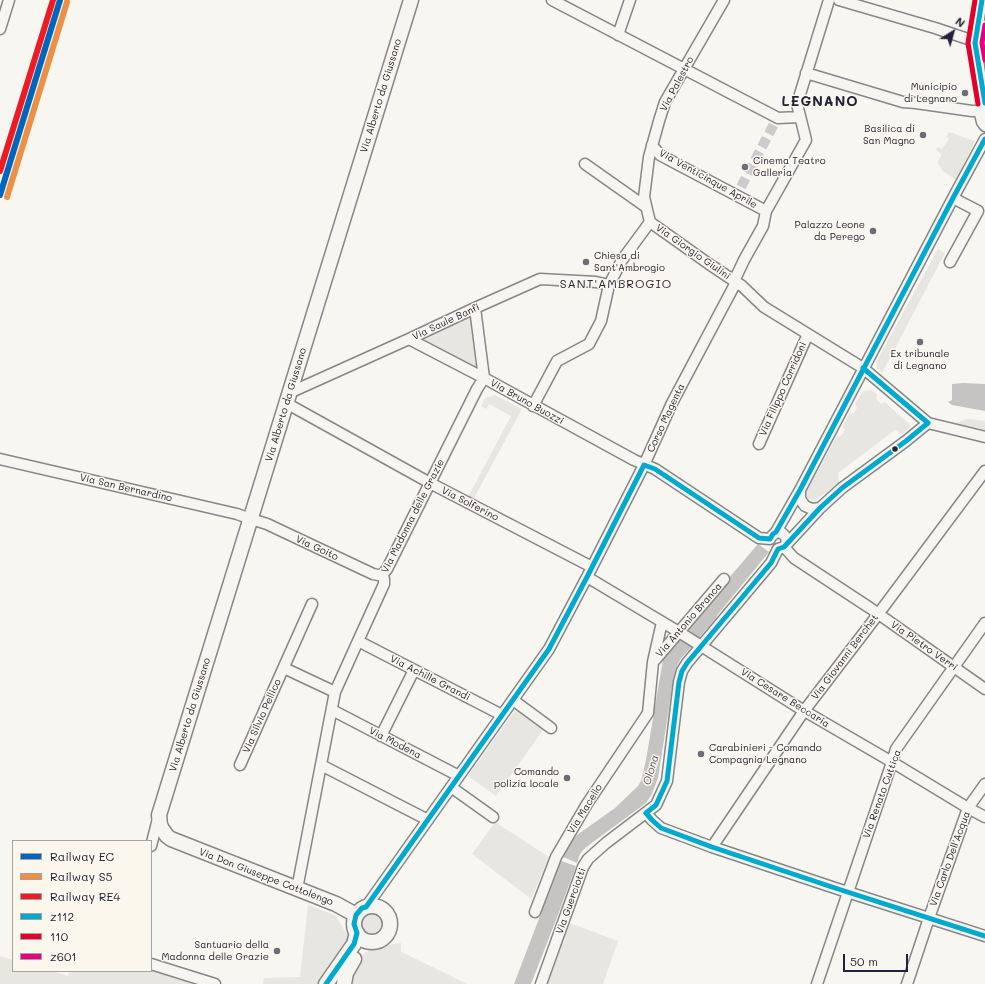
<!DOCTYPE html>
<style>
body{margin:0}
#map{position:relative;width:985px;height:984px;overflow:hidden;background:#f8f6f0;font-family:Mali,sans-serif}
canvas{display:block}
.legend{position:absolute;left:12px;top:840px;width:140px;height:132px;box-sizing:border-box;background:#fbf7ec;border:1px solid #a4a2a5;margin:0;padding:5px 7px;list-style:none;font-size:12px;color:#22223b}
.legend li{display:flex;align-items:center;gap:8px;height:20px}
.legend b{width:20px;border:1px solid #a4a2a5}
.north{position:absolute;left:933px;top:12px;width:40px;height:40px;-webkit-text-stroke:3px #fbf7ec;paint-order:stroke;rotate:37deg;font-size:11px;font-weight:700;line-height:16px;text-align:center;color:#22223b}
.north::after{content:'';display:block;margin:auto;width:14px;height:18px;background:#22223b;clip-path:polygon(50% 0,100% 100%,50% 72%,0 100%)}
.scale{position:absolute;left:843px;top:954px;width:65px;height:18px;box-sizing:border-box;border:2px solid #22223b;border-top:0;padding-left:5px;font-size:12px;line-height:14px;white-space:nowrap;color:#22223b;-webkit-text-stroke:3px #fbf7ec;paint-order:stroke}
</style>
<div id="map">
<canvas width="985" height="984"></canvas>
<ul class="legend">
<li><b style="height:5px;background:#0065bd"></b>Railway EC</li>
<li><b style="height:5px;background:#ec9046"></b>Railway S5</li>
<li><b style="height:5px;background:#ed1c24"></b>Railway RE4</li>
<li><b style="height:5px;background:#00a9ce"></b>z112</li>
<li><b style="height:5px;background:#e4002b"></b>110</li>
<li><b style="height:5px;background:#e5007d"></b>z601</li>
</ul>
<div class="north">N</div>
<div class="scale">50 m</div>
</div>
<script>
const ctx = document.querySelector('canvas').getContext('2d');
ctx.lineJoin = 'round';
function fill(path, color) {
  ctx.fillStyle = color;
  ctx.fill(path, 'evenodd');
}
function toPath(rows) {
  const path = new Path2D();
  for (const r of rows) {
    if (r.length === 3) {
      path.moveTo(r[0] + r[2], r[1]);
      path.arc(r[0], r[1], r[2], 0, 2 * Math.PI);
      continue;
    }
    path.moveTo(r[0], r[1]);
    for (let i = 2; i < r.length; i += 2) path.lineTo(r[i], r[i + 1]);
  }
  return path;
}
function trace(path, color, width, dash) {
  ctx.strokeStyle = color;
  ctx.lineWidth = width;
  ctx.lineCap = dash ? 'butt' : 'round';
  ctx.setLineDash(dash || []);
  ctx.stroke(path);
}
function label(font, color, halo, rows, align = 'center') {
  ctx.font = font + ' Mali,sans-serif';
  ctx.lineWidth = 3;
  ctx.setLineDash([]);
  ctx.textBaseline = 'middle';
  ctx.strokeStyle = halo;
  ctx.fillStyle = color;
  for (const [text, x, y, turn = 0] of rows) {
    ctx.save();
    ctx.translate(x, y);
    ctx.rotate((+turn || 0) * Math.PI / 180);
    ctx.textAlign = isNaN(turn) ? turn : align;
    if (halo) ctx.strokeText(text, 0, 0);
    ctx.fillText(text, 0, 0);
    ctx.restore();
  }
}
const green = toPath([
 [949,132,975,141,956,180,943,171,937,162,942,155,936,150,938,147,942,149,949,139,946,137],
 [938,249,945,253,882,373,877,368,876,362],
 [470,315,479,371,426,343,424,338],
 [871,390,877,394,876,399,881,404,885,402,911,426,903,434,895,430,838,473,839,483,814,501,807,498,805,491,810,481,812,482,837,436,841,436,845,430,842,427,849,414,854,413,857,408,855,404,863,391],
 [495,395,522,409,473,500,468,497,511,416,489,404,486,409,481,406,485,398],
 [968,419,985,421,985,432,950,424],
 [515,710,543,730,496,796,468,776],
 [495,822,549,857,531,899,472,854],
 [308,905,335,915,349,938,319,984,263,984,264,978,300,977],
 [372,923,14],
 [570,923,618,941,603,984,548,984],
 [401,943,401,952,404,953,467,984,349,984,349,980,359,958,366,952,375,947],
 [0,956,13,960,13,971,52,971,68,976,69,971,151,971,151,969,193,982,192,984,0,984]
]);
const water = toPath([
 [963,383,985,384,985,411,952,405,948,402,952,400,952,384],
 [758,544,769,552,701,635,687,627],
 [678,638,691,646,681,658,676,668,674,676,658,778,652,794,646,803,642,806,585,848,580,854,577,863,563,857,569,844,577,835,615,808,638,786,641,781,646,760,663,659],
 [561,861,576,866,556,920,531,984,514,984]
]);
const river = toPath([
 [677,651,709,614]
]);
const streetTunnel = toPath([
 [741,187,774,124]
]);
const street = toPath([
 [552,0,778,118,800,117],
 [839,0,935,28,968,39,975,43],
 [982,0,975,43,985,103],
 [982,25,985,53],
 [0,29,9,0],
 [618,35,630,0],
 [806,73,903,102,916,103,972,111,981,111],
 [984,106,981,111,980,114,982,122,985,126],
 [652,145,660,155,766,211],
 [585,164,646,207],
 [650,222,709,264,742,286,764,307,863,368,928,423,985,437],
 [650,222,644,197,649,157,659,121,665,102,724,0],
 [950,262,978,211,953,198],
 [475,308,484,378],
 [409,339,484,378,634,460,655,469,759,538,770,539],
 [289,393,409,339,475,308,540,279,596,282,609,285],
 [286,403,430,483,592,567],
 [533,406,557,361,589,344,601,321,609,285,622,260,650,222],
 [759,444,808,334],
 [0,459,237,514,251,519,267,524,373,574,378,575,382,575],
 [800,490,800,499,805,506,812,509,820,508],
 [776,532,800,490,953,198,985,139],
 [772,536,776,532,782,533,787,538,786,545],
 [784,547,794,558,870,608,985,689],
 [778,549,784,547,820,508,842,488,906,441,928,423],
 [382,575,387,569,477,389,484,378],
 [587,577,679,632,801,709,892,762,968,808,985,817],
 [358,641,502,715],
 [655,660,724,579],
 [284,668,335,692],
 [513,700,551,728],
 [332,710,459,776],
 [381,736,414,670],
 [240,765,312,604],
 [321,765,428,820],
 [451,787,493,817],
 [646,813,652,820,661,828,712,847,835,888,985,936],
 [151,846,158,819],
 [712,847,804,711,876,617,985,471],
 [297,889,335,692,358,641,384,584,384,579,382,575],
 [366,907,549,649,587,577,644,465,672,403,734,286,736,277,744,260,763,226,766,211,806,140,797,104,829,0],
 [535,912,556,857,587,804,648,713,653,662,662,622],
 [151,964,215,984],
 [541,984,583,867,588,859,606,843,656,805,667,781,679,682,682,671,687,663,771,563,778,549],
 [817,984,892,762,896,749,985,623],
 [907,984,929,918,968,808,985,784]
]);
const secondary = toPath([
 [372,924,18],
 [356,915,336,904,171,839,167,836,162,829,160,825,159,815,411,0],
 [326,984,354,944,357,933],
 [344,984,346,973,354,959]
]);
const bus1 = toPath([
 [982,0,975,43,985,103],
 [863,368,928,423,906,441,842,488,820,508,784,547,778,549,771,563,687,663,682,671,679,682,667,781,656,805,646,813,652,820,661,828,712,847,835,888,985,936],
 [326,984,354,944,357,933,354,924,356,915,362,908,366,907,549,649,587,577,644,465,655,469,759,538,770,539,773,534,776,532,800,490,953,198,985,139]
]);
const bus2 = toPath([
 [975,0,968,43,978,104]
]);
const bus3 = toPath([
 [985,25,982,43,985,60]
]);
const rail1 = toPath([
 [0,195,60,0]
]);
const rail2 = toPath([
 [7,197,67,2]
]);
const rail3 = toPath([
 [0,171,53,0]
]);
const markers = [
 [965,93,4,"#6d6c7a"],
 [923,135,4,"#6d6c7a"],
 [745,167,4,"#6d6c7a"],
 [873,231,4,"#6d6c7a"],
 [586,262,4,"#6d6c7a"],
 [920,342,4,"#6d6c7a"],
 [895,449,3.5,"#22223b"],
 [701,754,4,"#6d6c7a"],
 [567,778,4,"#6d6c7a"],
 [277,951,4,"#6d6c7a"]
];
const streetNames = [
 ["Via Palestro",677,84,-62],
 ["Via Alberto da Giussano",381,96,-73],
 ["Via Venticinque Aprile",708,179,29],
 ["Via Giorgio Giulini",693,252,35],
 ["Via Saule Banfi",446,322,-25],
 ["Via Filippo Corridoni",783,389,-66],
 ["Via Bruno Buozzi",527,402,29],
 ["Via Alberto da Giussano",286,405,-73],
 ["Corso Magenta",666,418,-65],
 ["Via San Bernardino",126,488,13],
 ["Via Solferino",470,504,27],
 ["Via Madonna delle Grazie",413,516,-63],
 ["Via Goito",317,548,25],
 ["Via Antonio Branca",689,620,-49],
 ["Via Pietro Verri",924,646,35],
 ["Via Giovanni Berchet",845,657,-53],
 ["Via Achille Grandi",430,678,27],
 ["Via Cesare Beccaria",785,698,32],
 ["Via Alberto da Giussano",190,715,-73],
 ["Via Silvio Pellico",262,716,-66],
 ["Via Modena",395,743,27],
 ["Via Renato Cuttica",882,794,-70],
 ["Via Macello",585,809,-58],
 ["Via Carlo Dell'Acqua",950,859,-70],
 ["Via Don Giuseppe Cottolengo",266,877,21],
 ["Via Guerciotti",571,901,-70]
];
const poiNames = [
 ["Municipio",957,87],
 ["di Legnano",957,99],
 ["Basilica di",915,129],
 ["San Magno",915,141],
 ["Cinema Teatro",753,161,"left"],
 ["Galleria",753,173,"left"],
 ["Palazzo Leone",865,225],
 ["da Perego",865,237],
 ["Chiesa di",594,256,"left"],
 ["Sant'Ambrogio",594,268,"left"],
 ["Ex tribunale",920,354,"center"],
 ["di Legnano",920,366,"center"],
 ["Carabinieri - Comando",709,748,"left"],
 ["Compagnia Legnano",709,760,"left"],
 ["Comando",559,772],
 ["polizia locale",559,784],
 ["Santuario della",269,945],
 ["Madonna delle Grazie",269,957]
];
const waterNames = [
 ["Olona",651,770,-74]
];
const quarterNames = [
 ["SANT'AMBROGIO",616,284]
];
const districtNames = [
 ["LEGNANO",820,102]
];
fill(green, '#e8e6e0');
fill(water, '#c6c4c3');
trace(river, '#c6c4c3', 16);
trace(streetTunnel, '#cdcccc', 10, [10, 5]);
trace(street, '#878688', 13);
trace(secondary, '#878688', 17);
trace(street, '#f6f5f1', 10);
trace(secondary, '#f6f5f1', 14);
trace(bus1, '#00a9ce', 5);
trace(bus2, '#e4002b', 5);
trace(bus3, '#e5007d', 5);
trace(rail1, '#0065bd', 6);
trace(rail2, '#ec9046', 6);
trace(rail3, '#ed1c24', 6);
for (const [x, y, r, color] of markers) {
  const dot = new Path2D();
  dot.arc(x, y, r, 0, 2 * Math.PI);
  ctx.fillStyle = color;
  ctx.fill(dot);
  trace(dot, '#fbf7ec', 1.5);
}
label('10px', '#22223b', '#fbf7ec', streetNames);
label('10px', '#22223b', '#fbf7ec', poiNames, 'right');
label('italic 11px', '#545364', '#fbf7ec', waterNames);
ctx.letterSpacing = '1px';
label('12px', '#22223b', '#fbf7ec', quarterNames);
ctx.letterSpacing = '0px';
ctx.letterSpacing = '1px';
label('bold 14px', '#22223b', '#fbf7ec', districtNames);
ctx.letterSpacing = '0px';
</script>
